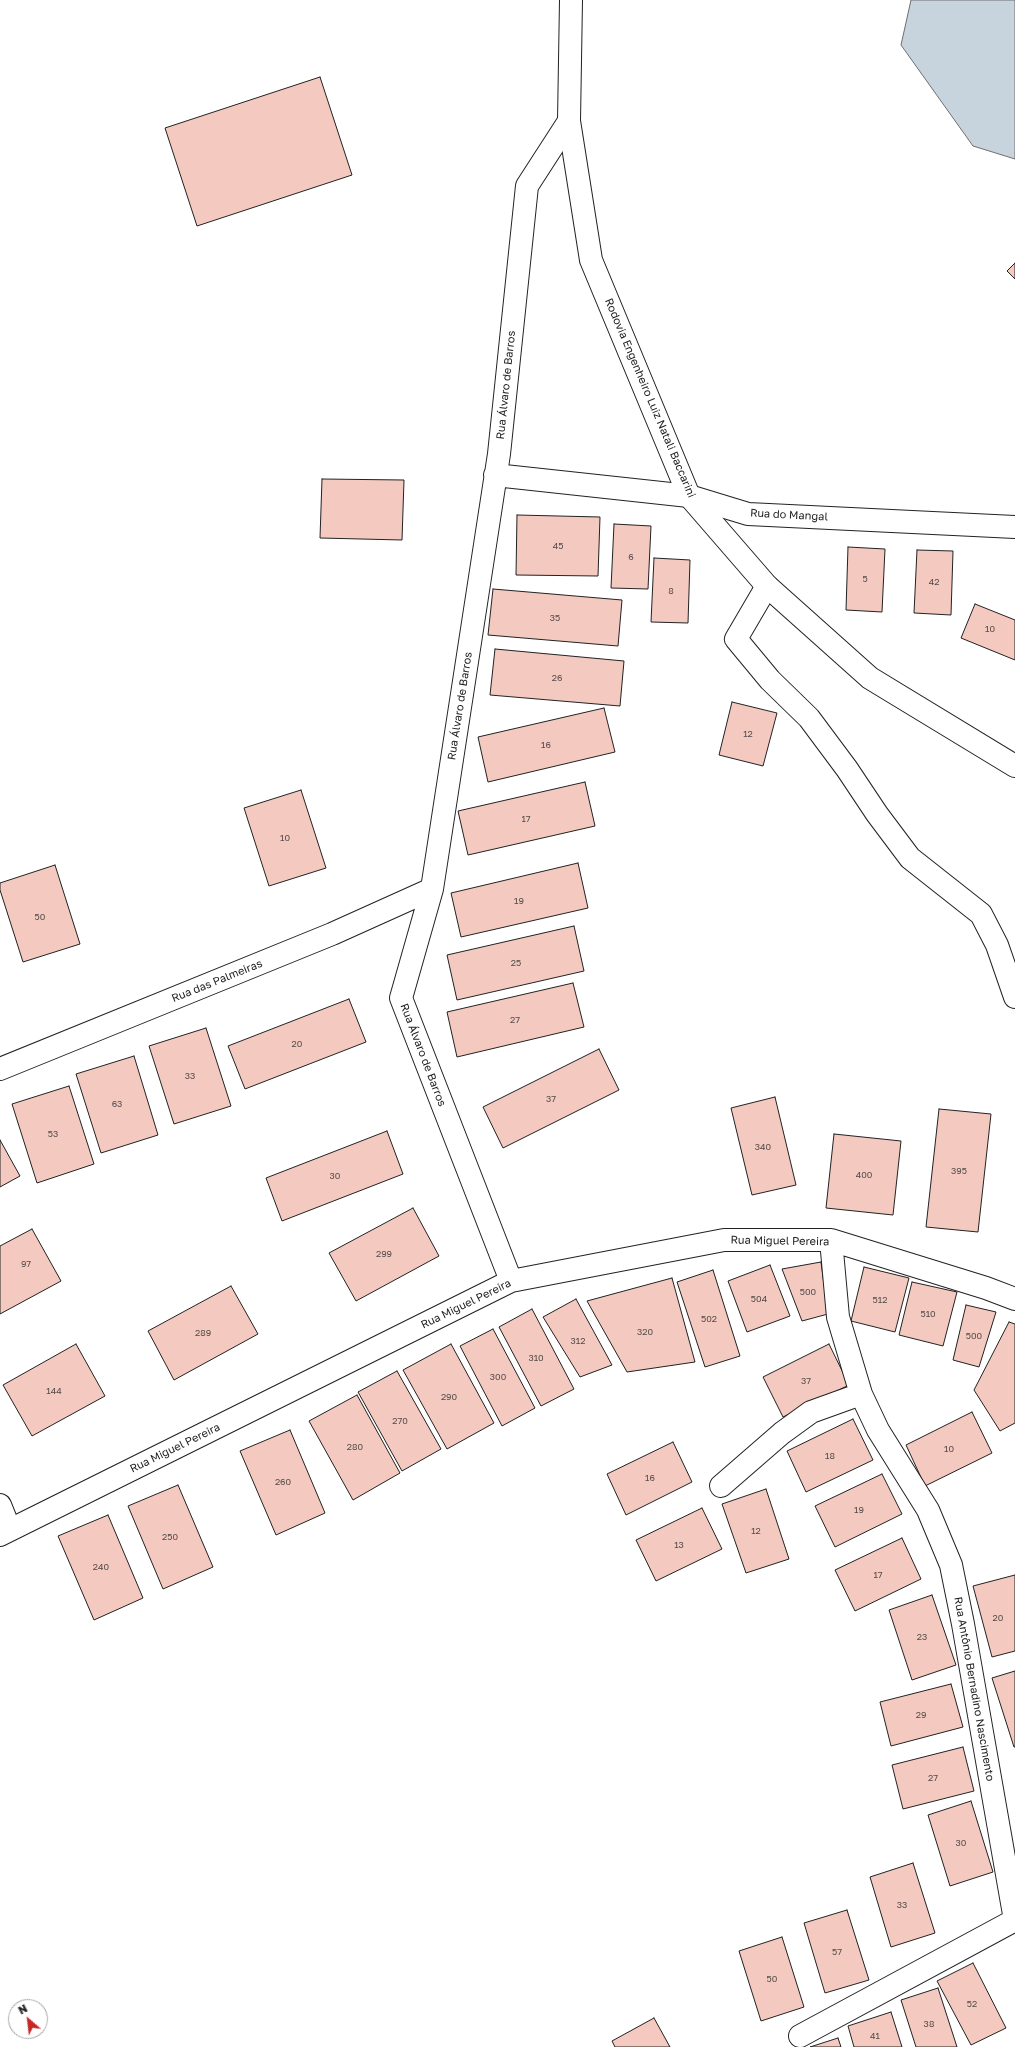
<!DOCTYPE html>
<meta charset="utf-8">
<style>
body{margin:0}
#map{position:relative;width:1015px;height:2047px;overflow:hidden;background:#fff;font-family:"Golos Text",sans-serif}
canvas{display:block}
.north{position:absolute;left:8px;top:1999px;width:40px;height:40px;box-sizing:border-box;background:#fff;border:1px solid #a7a7a7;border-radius:50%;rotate:332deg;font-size:11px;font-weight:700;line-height:16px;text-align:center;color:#222}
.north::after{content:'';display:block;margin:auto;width:14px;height:18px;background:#c62828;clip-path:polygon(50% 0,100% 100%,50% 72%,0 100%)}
</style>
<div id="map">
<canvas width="1015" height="2047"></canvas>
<div class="north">N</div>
</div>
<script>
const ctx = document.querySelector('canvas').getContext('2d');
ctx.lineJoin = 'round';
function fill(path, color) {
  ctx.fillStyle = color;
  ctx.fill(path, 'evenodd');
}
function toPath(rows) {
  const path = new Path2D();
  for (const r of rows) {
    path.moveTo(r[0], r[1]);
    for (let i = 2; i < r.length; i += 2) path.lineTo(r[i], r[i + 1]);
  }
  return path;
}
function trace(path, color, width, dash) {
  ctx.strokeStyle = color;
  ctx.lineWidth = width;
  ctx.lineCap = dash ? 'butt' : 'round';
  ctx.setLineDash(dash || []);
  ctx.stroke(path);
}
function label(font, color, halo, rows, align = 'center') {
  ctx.font = font + ' "Golos Text",sans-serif';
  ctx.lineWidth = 3;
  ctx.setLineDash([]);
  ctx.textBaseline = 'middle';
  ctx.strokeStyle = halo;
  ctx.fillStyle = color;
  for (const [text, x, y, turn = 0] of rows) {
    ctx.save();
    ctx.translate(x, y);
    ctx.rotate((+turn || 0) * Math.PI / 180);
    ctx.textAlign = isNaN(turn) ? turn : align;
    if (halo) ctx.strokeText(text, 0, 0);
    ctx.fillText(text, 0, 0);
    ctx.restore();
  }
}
const water = toPath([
 [911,0,1015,0,1015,159,973,146,901,45,911,0]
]);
const building = toPath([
 [320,77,352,175,197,226,165,128,320,77],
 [1015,263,1015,279,1007,271,1015,263],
 [322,479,404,480,402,540,320,538,322,479],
 [517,515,600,517,598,576,516,575,517,515],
 [614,524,651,526,648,589,611,588,614,524],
 [848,547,885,549,882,612,846,610,848,547],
 [917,550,953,551,951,615,914,613,917,550],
 [654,558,690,560,688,623,651,622,654,558],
 [493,589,622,600,618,646,488,635,493,589],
 [975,604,1015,620,1015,660,961,638,975,604],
 [495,649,624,661,620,706,490,695,495,649],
 [732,702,777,713,763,766,719,755,732,702],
 [604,708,615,752,488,782,478,737,604,708],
 [585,782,595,826,468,855,458,811,585,782],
 [301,790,326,868,269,886,244,808,301,790],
 [578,863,588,908,461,937,451,893,578,863],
 [55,865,80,944,23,962,0,890,0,883,55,865],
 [574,926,584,971,457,1000,447,955,574,926],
 [573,983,584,1027,457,1057,447,1012,573,983],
 [349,999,366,1042,245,1089,228,1046,349,999],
 [206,1028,231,1106,174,1124,149,1046,206,1028],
 [599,1049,619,1090,503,1148,483,1107,599,1049],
 [134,1056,158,1135,101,1153,76,1074,134,1056],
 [69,1086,94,1164,37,1183,12,1104,69,1086],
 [775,1097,796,1185,752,1195,731,1108,775,1097],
 [939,1109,991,1114,978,1232,926,1227,939,1109],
 [387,1131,403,1174,282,1221,266,1178,387,1131],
 [834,1134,901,1141,893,1215,826,1208,834,1134],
 [0,1140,20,1176,0,1187,0,1140],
 [413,1208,439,1256,356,1301,329,1253,413,1208],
 [32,1229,61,1281,0,1314,0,1246,32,1229],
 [821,1262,828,1314,802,1321,782,1269,821,1262],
 [770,1265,790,1316,747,1332,728,1281,770,1265],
 [864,1267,909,1278,895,1332,851,1321,864,1267],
 [713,1270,740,1356,705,1367,677,1282,713,1270],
 [672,1278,695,1362,627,1372,587,1301,672,1278],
 [912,1282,957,1292,943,1346,899,1335,912,1282],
 [231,1286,258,1334,174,1380,148,1331,231,1286],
 [576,1299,612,1365,580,1377,543,1317,576,1299],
 [966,1305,996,1312,979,1367,953,1360,966,1305],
 [532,1309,574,1389,541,1406,499,1327,532,1309],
 [1009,1322,1015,1324,1015,1423,1000,1431,974,1390,1009,1322],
 [493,1329,535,1408,502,1426,460,1346,493,1329],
 [76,1344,105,1396,32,1436,3,1385,76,1344],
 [451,1344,494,1423,447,1449,403,1370,451,1344],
 [829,1344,849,1385,783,1417,763,1377,829,1344],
 [397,1371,441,1449,402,1471,358,1392,397,1371],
 [357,1395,400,1473,353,1500,309,1421,357,1395],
 [972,1412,992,1453,925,1486,906,1445,972,1412],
 [853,1419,873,1460,806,1492,787,1451,853,1419],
 [290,1430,325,1513,276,1535,240,1451,290,1430],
 [673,1442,692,1482,626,1515,607,1474,673,1442],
 [882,1474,902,1514,835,1547,815,1506,882,1474],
 [178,1485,213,1567,163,1589,128,1506,178,1485],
 [766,1489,789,1559,746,1573,722,1504,766,1489],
 [702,1508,722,1549,656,1581,636,1540,702,1508],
 [108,1515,143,1598,94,1620,58,1536,108,1515],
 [902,1538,921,1579,855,1611,835,1570,902,1538],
 [1015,1575,1015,1651,992,1657,973,1586,1015,1575],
 [932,1595,956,1665,912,1680,889,1610,932,1595],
 [1015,1671,1015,1747,1014,1747,992,1678,1015,1671],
 [951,1684,963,1727,891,1746,880,1702,951,1684],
 [963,1747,974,1791,903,1809,892,1765,963,1747],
 [971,1801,993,1872,950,1886,928,1815,971,1801],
 [913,1863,935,1933,891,1947,870,1877,913,1863],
 [847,1910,869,1980,825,1993,804,1923,847,1910],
 [782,1937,804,2007,761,2021,739,1951,782,1937],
 [973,1963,1006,2028,971,2045,937,1981,973,1963],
 [938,1988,957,2047,916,2047,901,2000,938,1988],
 [891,2012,902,2047,854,2047,848,2026,891,2012],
 [654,2018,670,2047,615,2047,612,2041,654,2018],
 [838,2038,841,2047,810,2047,838,2038]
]);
const minor = toPath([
 [495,475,689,496,748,514,1015,527],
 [767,586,736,639,770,680,809,718,847,769,877,814,910,858,981,914,997,945,1015,997],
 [0,1069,332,934,432,889],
 [511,1281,401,998,432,889,499,454,527,186,569,121],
 [721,1486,782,1433,811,1412,861,1394],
 [0,1505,10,1530],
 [0,1535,511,1281,724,1240,831,1240,986,1288,1015,1299],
 [800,2036,1015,1920,963,1624,951,1565,928,1510,878,1430,861,1394,838,1317,831,1240]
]);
const major = toPath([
 [571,0,569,121,591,260,689,496,767,586,870,678,1015,766]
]);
const numberNames = [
 ["45",558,546],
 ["6",631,557],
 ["5",865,579],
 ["42",934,582],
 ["8",671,591],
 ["35",555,618],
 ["10",990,629],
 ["26",557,678],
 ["12",748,734],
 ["16",546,745],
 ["17",526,819],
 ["10",285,838],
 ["19",519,901],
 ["50",40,917],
 ["25",516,963],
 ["27",515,1020],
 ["20",297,1044],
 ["33",190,1076],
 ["37",551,1099],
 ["63",117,1104],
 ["53",53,1134],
 ["340",763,1147],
 ["395",959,1171],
 ["400",864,1175],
 ["30",335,1176],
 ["299",384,1254],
 ["97",26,1264],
 ["500",808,1292],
 ["504",759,1299],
 ["512",880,1300],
 ["510",928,1314],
 ["502",709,1319],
 ["320",645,1332],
 ["289",203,1333],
 ["500",974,1336],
 ["312",578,1341],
 ["310",536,1358],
 ["300",498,1377],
 ["37",806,1381],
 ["144",54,1391],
 ["290",449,1397],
 ["270",400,1421],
 ["280",355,1447],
 ["10",949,1449],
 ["18",830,1456],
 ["16",650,1478],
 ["260",283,1482],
 ["19",859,1510],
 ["12",756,1531],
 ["250",170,1537],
 ["13",679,1545],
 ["240",101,1567],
 ["17",878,1575],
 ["20",998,1618],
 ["23",922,1637],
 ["29",921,1715],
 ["27",933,1778],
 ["30",961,1843],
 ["33",902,1905],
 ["57",837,1952],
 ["50",772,1979],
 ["52",972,2004],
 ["38",929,2024],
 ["41",875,2036]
];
const streetNames = [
 ["Rua Álvaro de Barros",506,385,-84],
 ["Rodovia Engenheiro Luiz Natali Baccarini",650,398,67],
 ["Rua do Mangal",789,515,3],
 ["Rua Álvaro de Barros",460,706,-81],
 ["Rua das Palmeiras",217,981,-22],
 ["Rua Álvaro de Barros",423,1055,69],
 ["Rua Miguel Pereira",780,1241,1],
 ["Rua Miguel Pereira",466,1304,-26],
 ["Rua Miguel Pereira",175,1448,-26],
 ["Rua Antônio Bernadino Nascimento",974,1689,80]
];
fill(water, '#c7d3dd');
trace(water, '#6f6f6f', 1);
fill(building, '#f3c9c0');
trace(building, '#222', 1);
trace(minor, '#222', 24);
trace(major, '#222', 24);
trace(minor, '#fff', 22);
trace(major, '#fff', 22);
label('9px', '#564c4a', null, numberNames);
label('11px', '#222', '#fff', streetNames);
</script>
